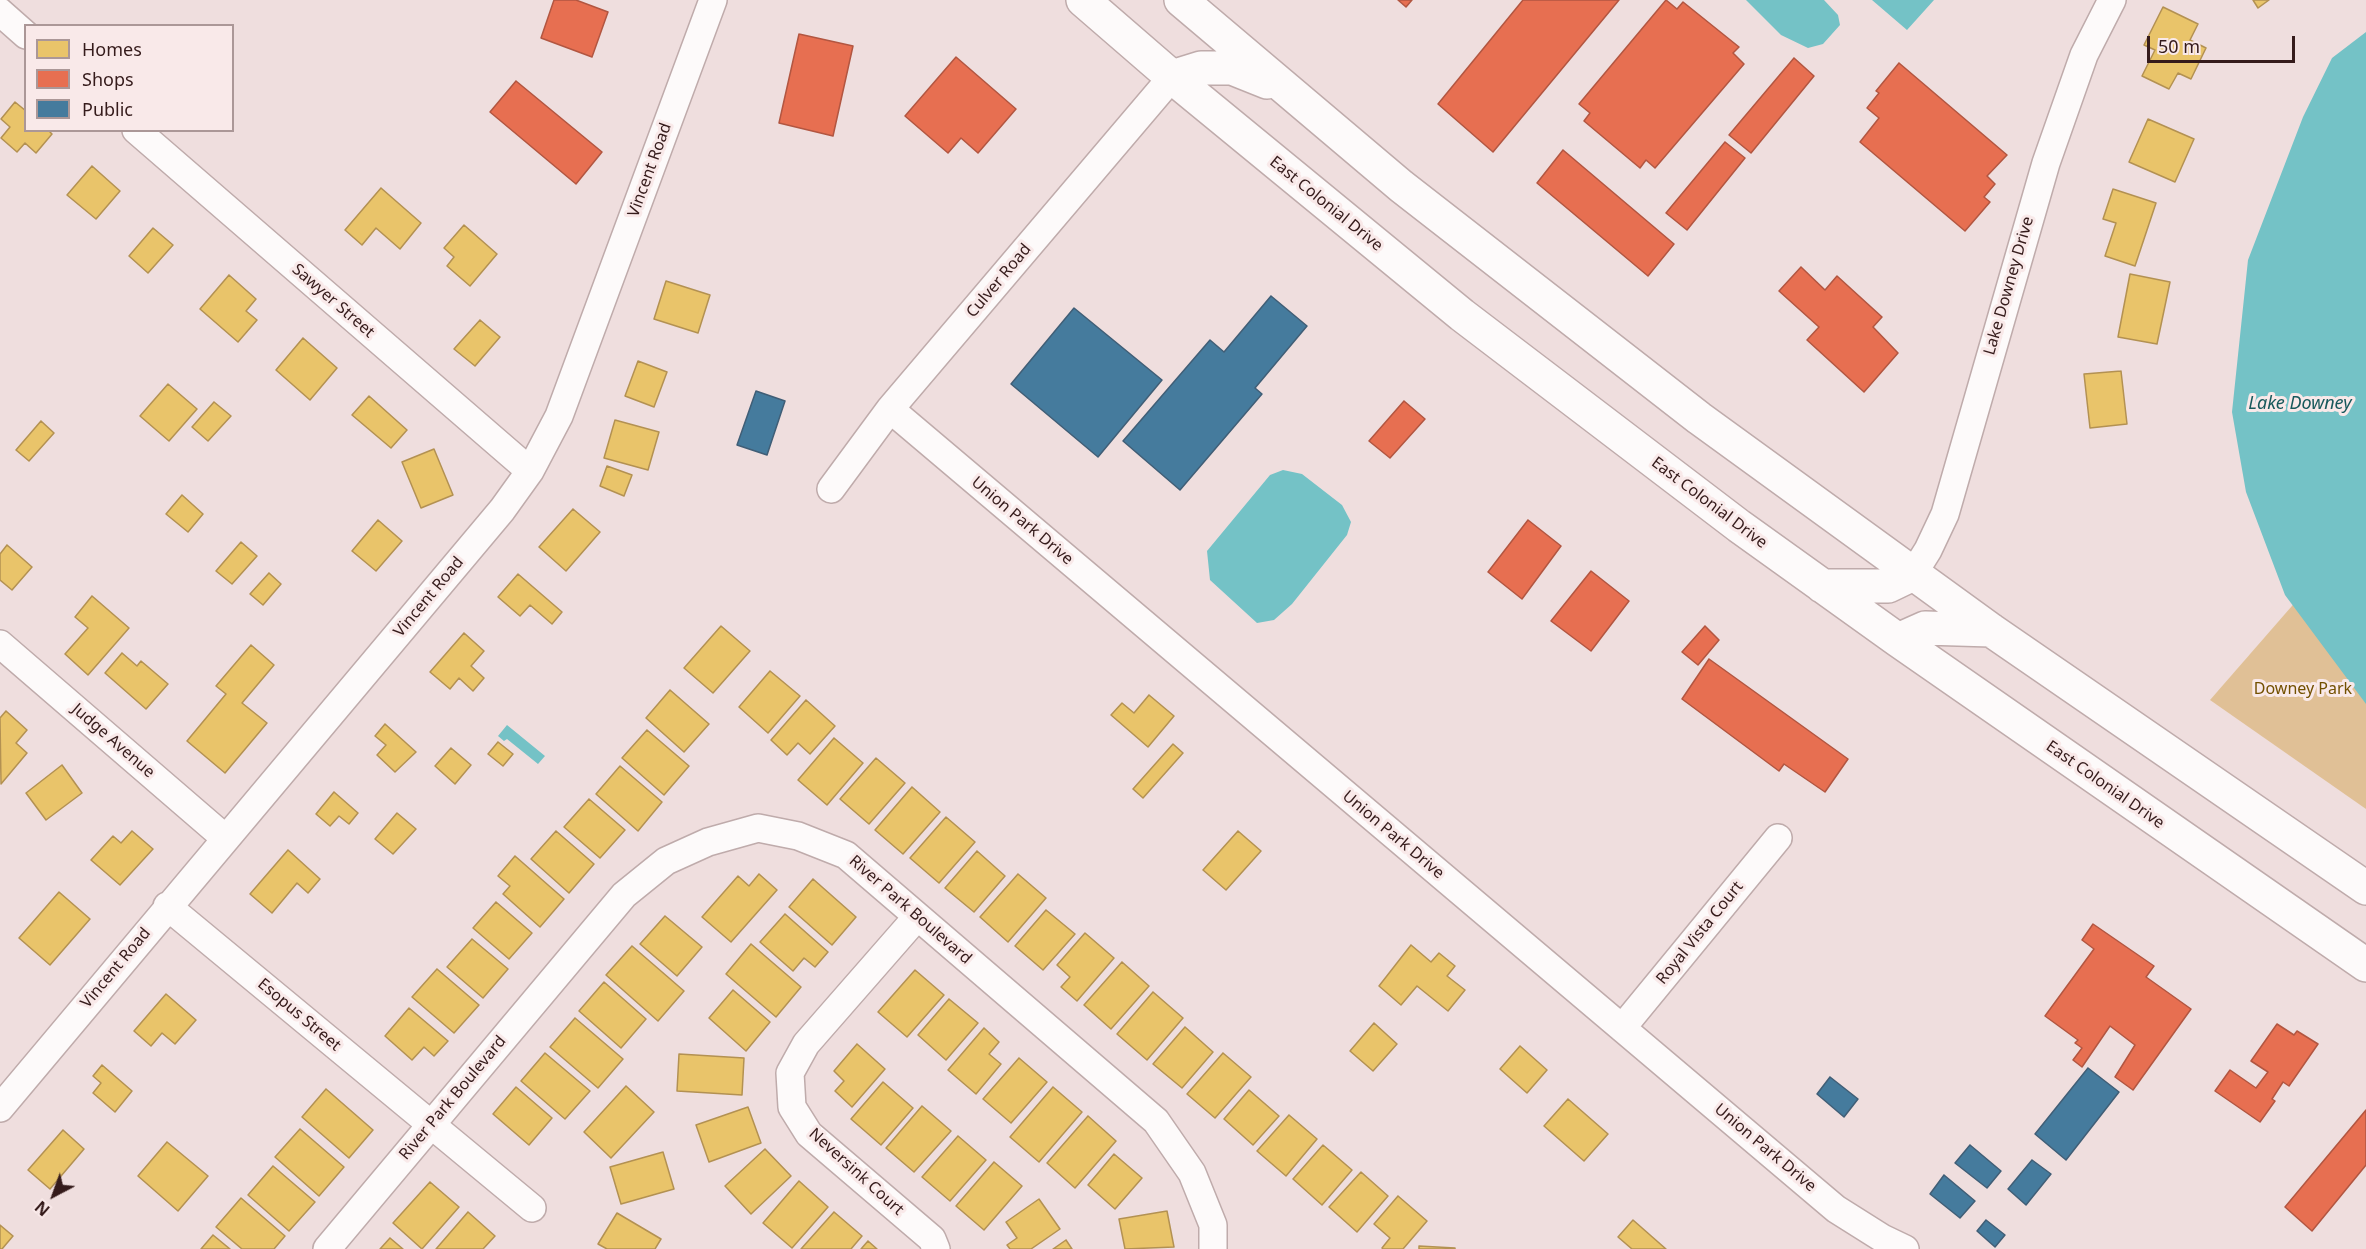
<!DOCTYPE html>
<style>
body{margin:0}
#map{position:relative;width:2366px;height:1249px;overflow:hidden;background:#efdede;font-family:"Noto Sans",sans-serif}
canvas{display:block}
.legend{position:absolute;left:24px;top:24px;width:210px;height:108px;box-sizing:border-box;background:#f9e9e9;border:2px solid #ab9797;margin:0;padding:8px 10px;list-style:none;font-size:18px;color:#351b1b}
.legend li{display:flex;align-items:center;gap:12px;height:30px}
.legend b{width:30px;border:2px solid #ab9797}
.north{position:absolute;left:24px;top:1165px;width:60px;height:60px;-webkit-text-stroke:4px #f9e9e9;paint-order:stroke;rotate:221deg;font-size:16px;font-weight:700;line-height:24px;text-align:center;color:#351b1b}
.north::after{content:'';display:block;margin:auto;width:21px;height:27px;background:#351b1b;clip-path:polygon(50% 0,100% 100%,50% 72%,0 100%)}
.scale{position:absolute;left:2147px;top:36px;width:148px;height:27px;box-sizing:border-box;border:3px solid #351b1b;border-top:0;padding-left:8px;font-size:18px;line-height:21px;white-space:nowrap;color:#351b1b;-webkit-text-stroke:4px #f9e9e9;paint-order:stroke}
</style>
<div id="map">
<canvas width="2366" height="1249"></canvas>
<ul class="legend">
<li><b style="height:16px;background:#e9c46a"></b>Homes</li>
<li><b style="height:16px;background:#e76f51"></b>Shops</li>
<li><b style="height:16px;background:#457b9d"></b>Public</li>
</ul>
<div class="north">N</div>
<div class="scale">50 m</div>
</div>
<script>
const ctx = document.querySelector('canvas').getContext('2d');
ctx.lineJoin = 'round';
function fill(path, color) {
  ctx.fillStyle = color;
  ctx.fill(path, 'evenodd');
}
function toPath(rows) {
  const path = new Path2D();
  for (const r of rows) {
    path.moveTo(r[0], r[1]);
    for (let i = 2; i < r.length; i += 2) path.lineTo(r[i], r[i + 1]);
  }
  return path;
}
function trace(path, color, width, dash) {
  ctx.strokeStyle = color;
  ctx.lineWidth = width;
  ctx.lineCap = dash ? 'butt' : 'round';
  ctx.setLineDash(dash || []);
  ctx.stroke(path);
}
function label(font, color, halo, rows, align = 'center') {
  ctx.font = font + ' "Noto Sans",sans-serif';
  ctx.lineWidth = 6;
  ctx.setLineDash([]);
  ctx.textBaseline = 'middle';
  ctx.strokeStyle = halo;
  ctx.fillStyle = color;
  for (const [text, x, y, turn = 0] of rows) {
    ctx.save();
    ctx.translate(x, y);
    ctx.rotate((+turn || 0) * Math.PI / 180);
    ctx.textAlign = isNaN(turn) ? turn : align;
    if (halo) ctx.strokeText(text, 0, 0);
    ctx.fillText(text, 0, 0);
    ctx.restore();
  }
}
const green = toPath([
 [2366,521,2366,809,2210,700]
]);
const water = toPath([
 [1746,0,1824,0,1838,15,1840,25,1823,44,1808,48,1781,35],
 [1872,0,1934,0,1907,30],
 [2366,32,2366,704,2285,595,2246,492,2232,412,2248,260,2303,117,2332,58],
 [1283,470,1302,474,1342,505,1351,522,1347,535,1292,604,1274,620,1257,623,1210,580,1207,551,1270,475],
 [507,725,545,756,538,764,507,739,504,741,498,736]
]);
const homes = toPath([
 [2253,0,2269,0,2258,8,2253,0],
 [2163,7,2198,24,2190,40,2206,48,2191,79,2178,73,2169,89,2142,76,2155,50,2144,45,2163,7],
 [15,102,26,111,26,130,48,130,52,134,36,153,25,143,17,152,1,138,10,127,1,119,15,102],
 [2148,119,2194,139,2175,182,2129,162,2148,119],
 [92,166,120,191,96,219,67,195,92,166],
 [381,188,421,223,400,249,376,228,362,245,345,230,381,188],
 [2113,189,2156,203,2135,266,2105,256,2116,223,2103,219,2113,189],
 [464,225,497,254,470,286,447,266,454,257,444,248,464,225],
 [153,228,173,245,148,273,129,256,153,228],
 [2130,274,2170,282,2157,344,2118,337,2130,274],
 [229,275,256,299,246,311,257,320,238,342,200,309,229,275],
 [666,281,710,295,698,333,654,319,666,281],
 [480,320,500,337,475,366,454,349,480,320],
 [303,338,337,368,310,400,276,370,303,338],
 [638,361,667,372,654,407,625,396,638,361],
 [2121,371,2127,424,2090,428,2084,374,2121,371],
 [168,384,197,409,169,441,140,416,168,384],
 [369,396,407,430,391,448,352,415,369,396],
 [214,402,231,416,208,441,192,427,214,402],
 [615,420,659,432,648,470,604,458,615,420],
 [41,421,54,433,29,461,16,450,41,421],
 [434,449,453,495,421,508,402,462,434,449],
 [607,466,632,475,624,496,600,486,607,466],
 [182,495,203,514,188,532,166,514,182,495],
 [573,509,600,532,566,571,539,547,573,509],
 [378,520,402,541,376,571,352,551,378,520],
 [241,542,257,556,232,584,216,571,241,542],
 [7,545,32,567,12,590,0,580,0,554,7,545],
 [269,573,281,584,263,605,250,594,269,573],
 [518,574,562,612,552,624,530,605,520,616,498,597,518,574],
 [92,596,129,628,88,675,65,654,88,628,75,617,92,596],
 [721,626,750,651,713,693,684,668,721,626],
 [464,633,484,651,471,666,484,678,473,691,459,678,450,689,430,672,464,633],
 [251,645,274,665,242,703,267,723,225,773,187,741,226,694,216,686,251,645],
 [122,653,137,666,141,661,168,684,146,709,105,673,122,653],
 [770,671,800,696,768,733,739,707,770,671],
 [670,690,709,724,684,752,646,718,670,690],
 [1149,695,1174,716,1148,747,1111,715,1122,703,1134,713,1149,695],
 [806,700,835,726,810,754,798,743,787,755,771,740,806,700],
 [6,711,27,730,16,743,27,753,1,784,0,718,6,711],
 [385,724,416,752,395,772,377,755,386,745,375,736,385,724],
 [647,730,689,766,664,795,622,758,647,730],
 [834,738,863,763,827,805,798,780,834,738],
 [498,742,513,754,503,766,488,754,498,742],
 [1173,744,1183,753,1143,798,1133,789,1173,744],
 [451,748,471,765,455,784,435,766,451,748],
 [876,758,905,783,869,824,840,799,876,758],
 [62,765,82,793,46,820,26,793,62,765],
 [620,766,662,802,638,831,596,794,620,766],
 [912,787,940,812,903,854,875,830,912,787],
 [334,792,358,813,349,824,339,816,330,826,316,814,334,792],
 [589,799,625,830,600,858,564,827,589,799],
 [397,813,416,829,393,854,375,839,397,813],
 [946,817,975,842,939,883,910,858,946,817],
 [132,831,153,849,120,885,91,860,113,836,121,843,132,831],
 [556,831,594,864,569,893,531,859,556,831],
 [1238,831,1261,851,1226,890,1203,870,1238,831],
 [288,850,320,879,308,893,297,883,272,913,250,894,288,850],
 [977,851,1005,876,974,912,945,888,977,851],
 [515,856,564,899,540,927,503,894,510,886,498,876,515,856],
 [759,874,777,890,731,942,702,917,738,876,749,886,759,874],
 [1018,874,1046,898,1008,942,980,917,1018,874],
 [813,879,856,917,832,945,789,907,813,879],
 [59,892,90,919,50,965,19,938,59,892],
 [496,902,532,933,509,959,473,928,496,902],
 [1046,910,1075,934,1043,970,1015,946,1046,910],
 [785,914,828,952,815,967,804,958,793,971,760,942,785,914],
 [665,916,702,947,677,976,640,944,665,916],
 [1085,933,1114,958,1077,1001,1061,987,1070,977,1057,965,1085,933],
 [472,939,508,969,483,998,447,967,472,939],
 [751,944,801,987,776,1017,726,974,751,944],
 [1411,945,1431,962,1439,953,1455,966,1447,976,1465,990,1448,1011,1417,986,1401,1005,1379,986,1411,945],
 [632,946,684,991,658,1021,606,975,632,946],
 [1122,962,1149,986,1111,1029,1084,1005,1122,962],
 [437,969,479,1005,454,1033,412,997,437,969],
 [915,970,944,995,907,1037,878,1012,915,970],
 [604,982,646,1019,621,1048,579,1011,604,982],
 [733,990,770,1022,746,1051,709,1018,733,990],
 [1153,992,1183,1018,1147,1060,1117,1034,1153,992],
 [166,994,196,1020,175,1044,162,1033,151,1046,134,1031,166,994],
 [949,999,978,1023,946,1060,918,1035,949,999],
 [409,1008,448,1041,434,1056,424,1047,412,1060,385,1036,409,1008],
 [575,1018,623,1059,598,1088,550,1047,575,1018],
 [1374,1023,1397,1044,1373,1071,1350,1051,1374,1023],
 [1185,1027,1213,1052,1182,1088,1153,1064,1185,1027],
 [984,1028,999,1042,989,1054,1001,1064,976,1094,948,1070,984,1028],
 [857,1044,885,1069,852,1107,835,1091,844,1081,834,1071,857,1044],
 [1520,1046,1547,1070,1527,1093,1500,1069,1520,1046],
 [545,1053,590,1091,565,1119,521,1081,545,1053],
 [1223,1053,1251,1077,1215,1118,1187,1094,1223,1053],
 [679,1054,744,1058,742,1095,677,1091,679,1054],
 [1019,1058,1047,1082,1011,1123,983,1099,1019,1058],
 [102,1065,132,1091,115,1112,93,1093,101,1083,93,1076,102,1065],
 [883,1082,913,1108,881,1145,851,1119,883,1082],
 [626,1086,654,1112,611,1158,584,1132,626,1086],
 [516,1087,552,1118,529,1145,493,1114,516,1087],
 [1053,1087,1082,1112,1039,1162,1010,1137,1053,1087],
 [326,1089,373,1130,349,1158,302,1117,326,1089],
 [1249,1090,1279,1116,1253,1145,1224,1119,1249,1090],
 [1568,1099,1608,1134,1584,1161,1544,1126,1568,1099],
 [922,1106,951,1131,914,1172,886,1148,922,1106],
 [748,1107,761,1143,709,1162,696,1125,748,1107],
 [1289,1115,1317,1139,1286,1176,1257,1151,1289,1115],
 [1088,1116,1116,1141,1075,1188,1047,1163,1088,1116],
 [300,1129,344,1167,319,1196,275,1157,300,1129],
 [63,1130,84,1149,50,1189,28,1170,63,1130],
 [958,1136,986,1160,950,1201,922,1177,958,1136],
 [167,1142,208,1176,178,1211,138,1176,167,1142],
 [1323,1145,1352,1170,1322,1205,1293,1179,1323,1145],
 [765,1149,791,1176,751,1214,725,1186,765,1149],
 [663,1152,674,1189,621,1204,610,1167,663,1152],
 [1114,1154,1142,1178,1115,1209,1088,1185,1114,1154],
 [994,1162,1022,1186,984,1230,956,1206,994,1162],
 [273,1166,315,1202,289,1231,248,1195,273,1166],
 [1361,1172,1388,1196,1357,1232,1329,1207,1361,1172],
 [799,1181,828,1207,792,1248,763,1223,799,1181],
 [430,1182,459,1207,422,1249,393,1223,430,1182],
 [1398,1196,1427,1221,1403,1249,1383,1249,1382,1248,1390,1238,1374,1224,1398,1196],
 [241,1198,285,1236,274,1249,242,1249,216,1227,241,1198],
 [1039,1199,1060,1229,1031,1249,1010,1249,1007,1245,1017,1238,1006,1222,1039,1199],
 [1167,1211,1174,1247,1125,1249,1119,1219,1167,1211],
 [468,1212,495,1236,483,1249,436,1249,468,1212],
 [834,1212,862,1236,851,1249,801,1249,834,1212],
 [617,1213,661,1239,655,1249,607,1249,598,1244,617,1213],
 [1633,1220,1666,1249,1632,1249,1618,1237,1633,1220],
 [0,1225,13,1236,2,1249,0,1249,0,1225],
 [213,1235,230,1249,201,1249,213,1235],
 [390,1238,403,1249,380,1249,390,1238],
 [1066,1240,1072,1249,1053,1249,1066,1240],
 [868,1241,877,1249,861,1249,868,1241],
 [1419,1246,1455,1248,1455,1249,1419,1249,1419,1246]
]);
const shops = toPath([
 [554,0,576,0,608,12,592,57,541,38,554,0],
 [1398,0,1412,0,1406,7,1398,0],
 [1523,0,1619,0,1493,152,1438,104,1523,0],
 [1666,0,1677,9,1683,2,1739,47,1733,53,1744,64,1655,168,1646,160,1640,168,1584,121,1590,113,1579,104,1666,0],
 [799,34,853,46,833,136,779,123,799,34],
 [956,57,1016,109,978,153,961,138,948,153,905,116,956,57],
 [1794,58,1814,76,1751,153,1729,135,1794,58],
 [1899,63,2007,155,1987,176,1995,184,1984,197,1990,202,1965,231,1860,142,1879,118,1867,108,1879,93,1876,91,1899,63],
 [516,81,602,152,576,184,490,112,516,81],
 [1725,142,1745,158,1687,230,1666,213,1725,142],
 [1563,150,1674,244,1648,276,1537,183,1563,150],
 [1801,267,1825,290,1837,276,1882,317,1873,327,1898,353,1864,392,1807,340,1819,327,1779,291,1801,267],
 [1404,401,1425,419,1390,458,1369,441,1404,401],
 [1528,520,1561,546,1522,599,1488,572,1528,520],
 [1591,571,1629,601,1591,651,1551,621,1591,571],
 [1705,626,1719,640,1698,665,1682,652,1705,626],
 [1709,659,1848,759,1825,792,1784,764,1779,771,1682,699,1709,659],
 [2093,924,2154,966,2146,977,2191,1009,2133,1090,2115,1077,2135,1045,2110,1026,2082,1067,2073,1060,2082,1048,2075,1043,2078,1040,2045,1016,2094,949,2082,940,2093,924],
 [2277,1024,2294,1035,2297,1031,2318,1044,2289,1086,2283,1082,2272,1099,2275,1101,2260,1122,2215,1091,2230,1070,2256,1088,2268,1072,2251,1061,2277,1024],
 [2366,1110,2366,1165,2312,1231,2285,1207,2366,1110]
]);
const public = toPath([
 [1271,296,1307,326,1255,388,1262,394,1180,490,1123,441,1210,340,1224,352,1271,296],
 [1074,308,1162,380,1098,457,1011,384,1074,308],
 [756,391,785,401,767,455,737,445,756,391],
 [2088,1068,2119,1092,2066,1160,2035,1134,2088,1068],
 [1830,1077,1858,1099,1844,1117,1817,1094,1830,1077],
 [1970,1145,2001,1171,1987,1188,1955,1163,1970,1145],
 [2032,1160,2051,1174,2026,1205,2008,1189,2032,1160],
 [1944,1175,1975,1201,1960,1218,1930,1194,1944,1175],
 [1986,1220,2005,1235,1995,1247,1977,1231,1986,1220]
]);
const minor = toPath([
 [0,12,26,35],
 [136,130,530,471],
 [890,409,1836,1209,1882,1238,1905,1249],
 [831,489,890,409,1172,77],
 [1913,574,1928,550,1945,514,2046,163,2084,55,2112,0],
 [0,644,225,838],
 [167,906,532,1208],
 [917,917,806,1044,790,1073,792,1107,809,1134,932,1239,936,1249],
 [1622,1028,1778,838],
 [0,1108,502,510,530,471,559,416,713,0],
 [327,1249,624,895,666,861,708,842,758,828,798,836,846,855,1156,1121,1192,1173,1213,1225,1213,1249]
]);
const highway = toPath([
 [1083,0,1172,77,1462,315,1739,526,1898,640,2366,965],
 [1181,0,1401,186,1699,418,1991,630,2366,888],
 [1172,77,1201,68,1232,68,1267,82],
 [1822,586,1888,586,1913,574],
 [1898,640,1925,628,1991,630]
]);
const streetNames = [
 ["Vincent Road",650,170,-70],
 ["East Colonial Drive",1326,204,39],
 ["Culver Road",999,281,-50],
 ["Lake Downey Drive",2009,286,-74],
 ["Sawyer Street",333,301,41],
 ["East Colonial Drive",1709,503,37],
 ["Union Park Drive",1022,521,40],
 ["Vincent Road",429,597,-50],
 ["Judge Avenue",113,741,41],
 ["East Colonial Drive",2105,785,35],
 ["Union Park Drive",1393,835,40],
 ["River Park Boulevard",910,910,41],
 ["Royal Vista Court",1700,933,-51],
 ["Vincent Road",116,968,-50],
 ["Esopus Street",299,1015,40],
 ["River Park Boulevard",453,1098,-50],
 ["Union Park Drive",1765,1148,40],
 ["Neversink Court",856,1172,42]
];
const parkNames = [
 ["Downey Park",2303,689]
];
const waterNames = [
 ["Lake Downey",2300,404]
];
fill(green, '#e0c096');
fill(water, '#74c2c6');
fill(homes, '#e9c46a');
trace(homes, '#b39152', 1.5);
fill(shops, '#e76f51');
trace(shops, '#b25641', 1.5);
fill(public, '#457b9d');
trace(public, '#405e76', 1.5);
trace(minor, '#bfabab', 30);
trace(highway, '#bfabab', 36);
trace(minor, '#fdfafa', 27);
trace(highway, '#fdfafa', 33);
label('16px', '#351b1b', '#f9e9e9', streetNames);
label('16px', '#735000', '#f9e9e9', parkNames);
label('italic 18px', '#18595c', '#f9e9e9', waterNames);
</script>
